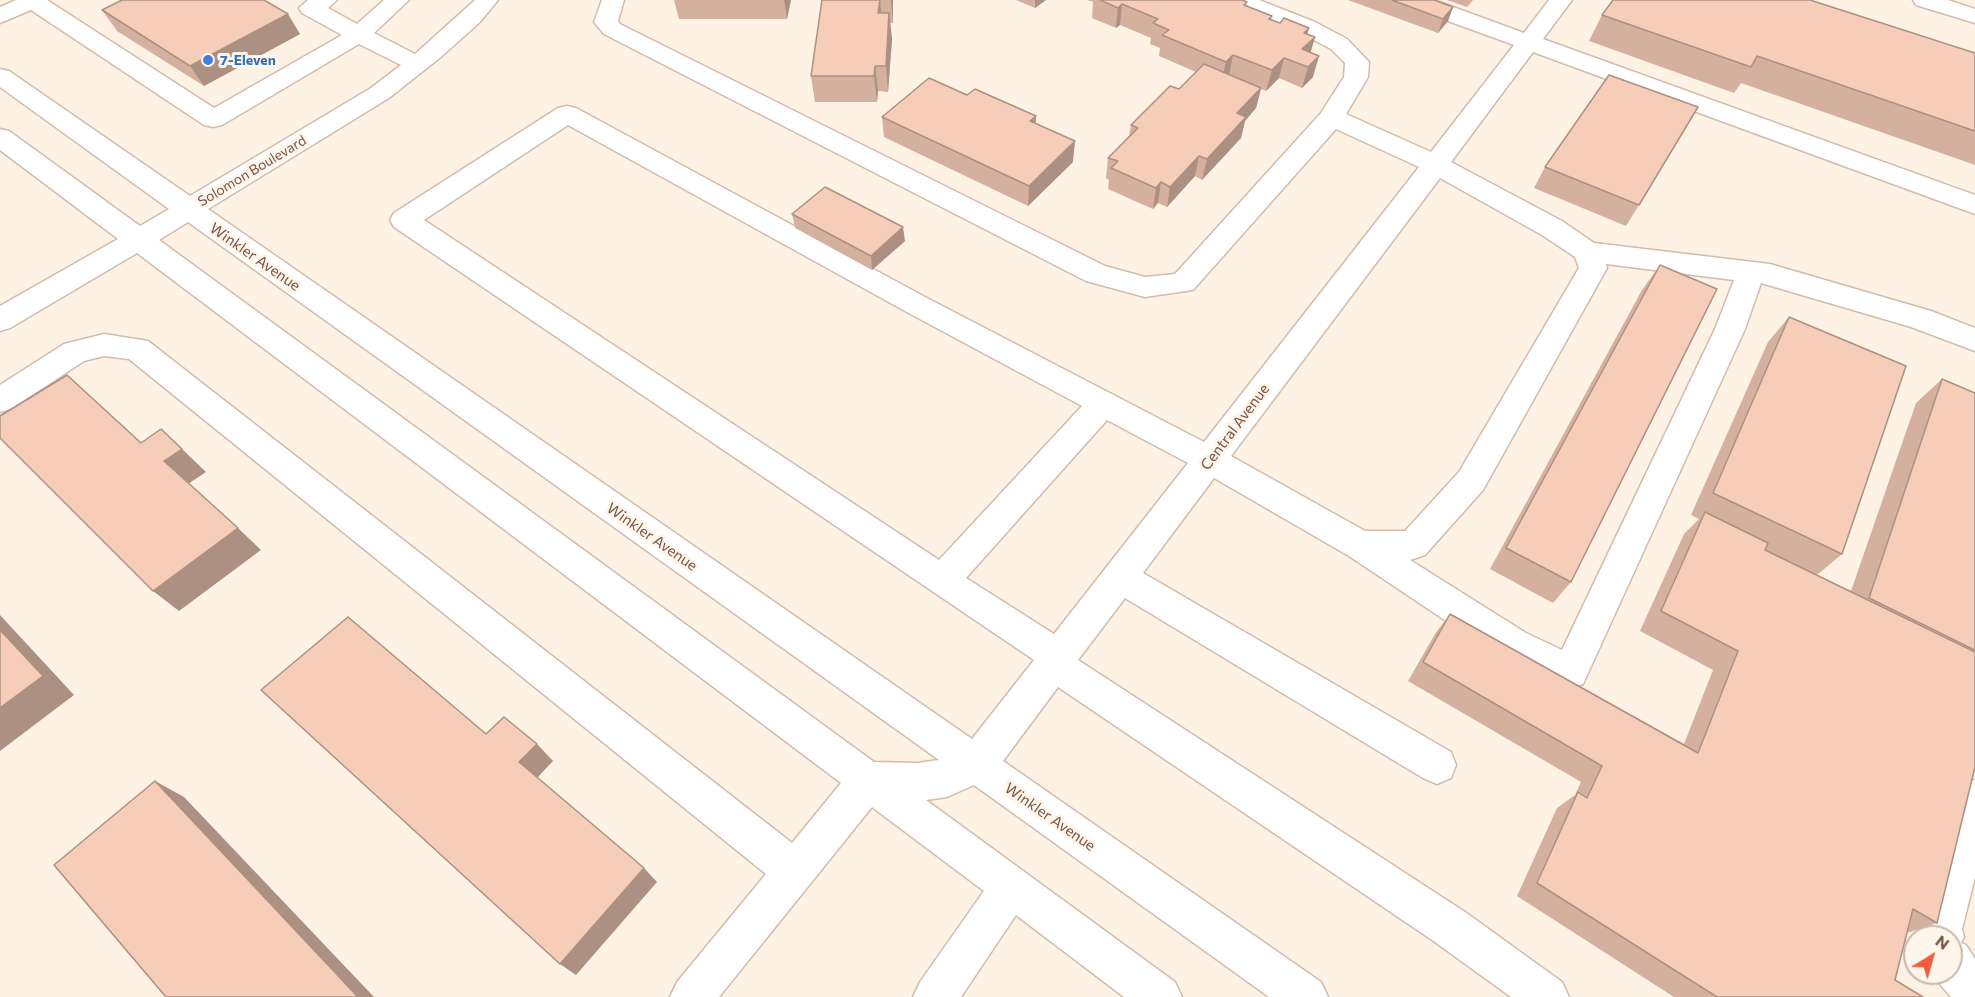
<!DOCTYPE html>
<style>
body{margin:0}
#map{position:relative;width:1975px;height:997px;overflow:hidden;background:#fef2e4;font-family:Commissioner,sans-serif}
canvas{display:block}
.north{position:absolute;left:1903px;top:925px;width:60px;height:60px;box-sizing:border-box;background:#fff6eb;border:2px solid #c9b6a9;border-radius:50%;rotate:37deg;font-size:16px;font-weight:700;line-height:24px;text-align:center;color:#795647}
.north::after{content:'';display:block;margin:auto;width:21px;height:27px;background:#f25c3f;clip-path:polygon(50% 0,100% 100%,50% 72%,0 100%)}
</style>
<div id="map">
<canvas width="1975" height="997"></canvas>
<div class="north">N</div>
</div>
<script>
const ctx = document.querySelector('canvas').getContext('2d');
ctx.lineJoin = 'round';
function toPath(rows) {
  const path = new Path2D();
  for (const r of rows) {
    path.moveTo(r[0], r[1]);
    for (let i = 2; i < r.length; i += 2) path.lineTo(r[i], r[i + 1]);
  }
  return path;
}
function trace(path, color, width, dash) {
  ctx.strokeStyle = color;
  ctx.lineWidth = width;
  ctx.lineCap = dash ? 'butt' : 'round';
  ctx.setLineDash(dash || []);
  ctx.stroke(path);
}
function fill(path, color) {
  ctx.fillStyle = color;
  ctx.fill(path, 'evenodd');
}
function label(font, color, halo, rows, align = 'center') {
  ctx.font = font + ' Commissioner,sans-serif';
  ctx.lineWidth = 6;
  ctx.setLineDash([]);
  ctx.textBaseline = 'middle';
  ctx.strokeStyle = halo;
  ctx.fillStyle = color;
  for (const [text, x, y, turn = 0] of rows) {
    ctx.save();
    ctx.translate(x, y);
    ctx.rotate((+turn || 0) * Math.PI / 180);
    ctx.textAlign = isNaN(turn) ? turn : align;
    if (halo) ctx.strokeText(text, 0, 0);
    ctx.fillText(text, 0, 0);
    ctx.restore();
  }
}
const minor = toPath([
 [16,0,47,0,214,108,342,35,302,13,299,8,308,0,337,0,328,8,357,24,384,0,409,0,374,33,415,54,475,0,498,0,480,22,442,56,389,98,208,209,972,739,1034,660,394,227,390,220,394,213,558,108,567,106,576,108,925,297,1204,442,1419,167,1336,129,1193,290,1145,297,1086,281,604,34,594,22,602,0,624,0,618,21,620,24,1105,266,1145,277,1175,274,1321,113,1344,77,1345,63,1331,49,1299,32,1230,5,1227,0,1259,0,1315,22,1347,39,1369,62,1368,77,1346,114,1431,152,1514,45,1404,5,1401,0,1434,0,1524,33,1549,0,1572,0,1543,39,1975,195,1975,214,1533,52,1451,162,1562,221,1594,243,1770,264,1931,311,1975,328,1975,351,1911,327,1761,283,1745,329,1583,684,1570,689,1500,657,1349,556,1214,478,1143,573,1451,752,1456,765,1451,778,1437,784,1423,778,1125,598,1078,660,1465,912,1562,982,1569,997,1511,997,1435,942,1058,687,1003,761,1321,982,1328,997,1269,997,974,785,947,797,926,800,1175,982,1182,997,1124,997,1016,915,961,997,913,997,920,982,984,891,872,807,719,997,670,997,677,982,766,874,129,359,104,356,84,361,11,409,0,412,0,385,64,344,104,334,148,341,792,843,841,783,137,253,10,328,0,331,0,306,118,239,0,150,0,129,9,131,140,226,169,209,0,87,0,69,9,71,190,196,371,88,401,65,359,44,222,125,213,127,204,125,31,10,0,23,0,7,16,0],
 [568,125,905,311,1082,406,939,560,424,220,568,125],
 [1440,178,1542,235,1575,257,1579,268,1459,472,1405,531,1365,531,1231,456,1440,178],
 [188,222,939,760,917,763,874,762,159,240,188,222],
 [1606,264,1734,280,1715,329,1562,650,1526,633,1410,560,1425,555,1483,490,1607,268,1606,264],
 [1107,420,1188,463,1054,634,966,578,1107,420],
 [1913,0,1948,0,1975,9,1975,23,1916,5,1913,0],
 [1975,780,1975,877,1962,929,1964,937,1961,943,1966,945,1975,959,1975,997,1951,997,1939,983,1935,973,1951,973,1951,937,1922,937,1920,929,1955,799,1961,785,1975,780]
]);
const wall = toPath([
 [674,0,791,0,787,19,679,19],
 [822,0,893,0,893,23,890,23,892,39,888,92,878,91,877,102,815,102,811,76],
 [1016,0,1046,0,1035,8],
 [1087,0,1242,0,1247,2,1246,6,1272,16,1271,20,1315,37,1310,53,1313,77,1302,88,1279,78,1266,91,1261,89,1256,108,1245,121,1241,138,1202,180,1195,176,1167,207,1158,203,1153,209,1108,189,1109,180,1106,178,1108,158,1129,136,1131,125,1179,89,1196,72,1159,56,1160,48,1150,44,1151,38,1120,25,1116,28,1092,18,1093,2],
 [1348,0,1434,0,1453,7,1448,21,1438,33],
 [1447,0,1473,0,1467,7],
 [102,10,300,34,204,86,117,31],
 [1602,15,1975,53,1975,165,1741,83,1734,93,1589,41],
 [967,95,1036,116,1035,124,1073,162,1028,206,884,137,882,117],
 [1545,167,1639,205,1626,226,1534,188],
 [792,214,905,241,872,270,795,228],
 [1660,265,1571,582,1553,603,1490,569,1642,290],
 [1789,317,1842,554,1817,575,1851,591,1916,403,1942,379,1975,393,1975,767,1937,923,1907,933,1895,980,1923,997,1674,997,1517,896,1557,808,1575,795,1581,782,1408,681,1435,634,1450,614,1684,744,1713,670,1640,631,1684,534,1699,519,1691,515,1768,342]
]);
const shadedWall = toPath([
 [784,0,791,0,787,19],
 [880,0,882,23,878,13],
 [891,0,893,0,893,23],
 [1035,0,1046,0,1035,8],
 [1122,4,1120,25,1116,28,1118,8],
 [1453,7,1448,21,1438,33,1443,19],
 [889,13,892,39,888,92,886,66],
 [288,14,300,34,204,86,190,66],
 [1309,28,1304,48,1315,37,1309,58,1302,65,1304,33],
 [1233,55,1229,75,1221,83,1226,62],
 [1319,56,1313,77,1302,88,1308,67],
 [1284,58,1279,78,1266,91,1272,70],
 [875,66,878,91,877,102,874,76],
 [1261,88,1256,108,1245,121,1241,138,1202,180,1207,159,1237,113],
 [1036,116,1035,137,1030,121],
 [1075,141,1073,162,1028,206,1029,186],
 [1199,156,1195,176,1167,207,1170,187],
 [1161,182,1158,203,1153,209,1156,188],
 [903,227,905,241,872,270,871,256],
 [182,449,206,472,188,484,164,461],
 [238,528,261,550,179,611,153,591],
 [0,615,74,695,0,751],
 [537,744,553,761,536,779,519,762],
 [155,781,184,797,374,997,358,997],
 [644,868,657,882,576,975,560,964]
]);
const building = toPath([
 [122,0,264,0,288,14,190,66,102,10,122,0],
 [822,0,880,0,878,13,889,13,886,66,875,66,874,76,811,76,822,0],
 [1100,0,1242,0,1247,2,1244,5,1272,16,1269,19,1280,23,1284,18,1309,28,1304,33,1315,37,1302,49,1319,56,1308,67,1284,58,1272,70,1233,55,1226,62,1162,35,1169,30,1153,23,1158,19,1122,4,1118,8,1100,0],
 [1392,0,1434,0,1453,7,1443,19,1392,0],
 [1613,0,1810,0,1975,53,1975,131,1757,56,1751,67,1602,15,1613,0],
 [1204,64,1261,88,1237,113,1246,117,1207,159,1199,156,1170,187,1161,182,1156,188,1111,168,1118,161,1108,158,1138,128,1131,125,1170,86,1179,89,1204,64],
 [1609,75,1698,107,1639,205,1545,167,1609,75],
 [929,78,967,95,975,89,1036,116,1030,121,1075,141,1029,186,882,117,929,78],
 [825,187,903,227,871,256,792,214,825,187],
 [1660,265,1717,289,1571,582,1506,548,1660,265],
 [1789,317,1906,366,1842,554,1713,493,1789,317],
 [67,375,141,443,161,429,182,449,164,461,238,528,153,591,0,438,0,416,67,375],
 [1942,379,1975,393,1975,650,1869,598,1942,379],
 [1705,512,1768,543,1765,550,1975,652,1975,767,1937,923,1913,909,1895,980,1923,997,1717,997,1537,883,1578,792,1587,798,1602,766,1423,662,1450,614,1698,753,1738,651,1661,611,1705,512],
 [348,617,486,734,504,717,537,744,519,762,644,868,560,964,261,690,348,617],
 [0,630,43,676,0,708,0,630],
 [155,781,358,997,166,997,54,865,155,781]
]);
const markers = [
 [208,60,6,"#3f7fe0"]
];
const farShopnames = [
 ["7-Eleven",220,60]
];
const farStreetnames = [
 ["Solomon Boulevard",252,171,-31]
];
const streetNames = [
 ["Winkler Avenue",255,257,35],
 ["Central Avenue",1235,427,-53],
 ["Winkler Avenue",652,537,35],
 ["Winkler Avenue",1050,817,35]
];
trace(minor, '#d3bbab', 3);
fill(minor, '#fff');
fill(wall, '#d4b09f');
fill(shadedWall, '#ac9082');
fill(building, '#f6cdb9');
trace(building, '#ac9082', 1.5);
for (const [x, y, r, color] of markers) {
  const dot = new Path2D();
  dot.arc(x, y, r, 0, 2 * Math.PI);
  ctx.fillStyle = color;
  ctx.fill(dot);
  trace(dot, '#fff6eb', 2);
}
label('bold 14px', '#366cbe', '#fff6eb', farShopnames, 'left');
label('14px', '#795647', '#fff6eb', farStreetnames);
label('15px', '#795647', '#fff6eb', streetNames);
</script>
